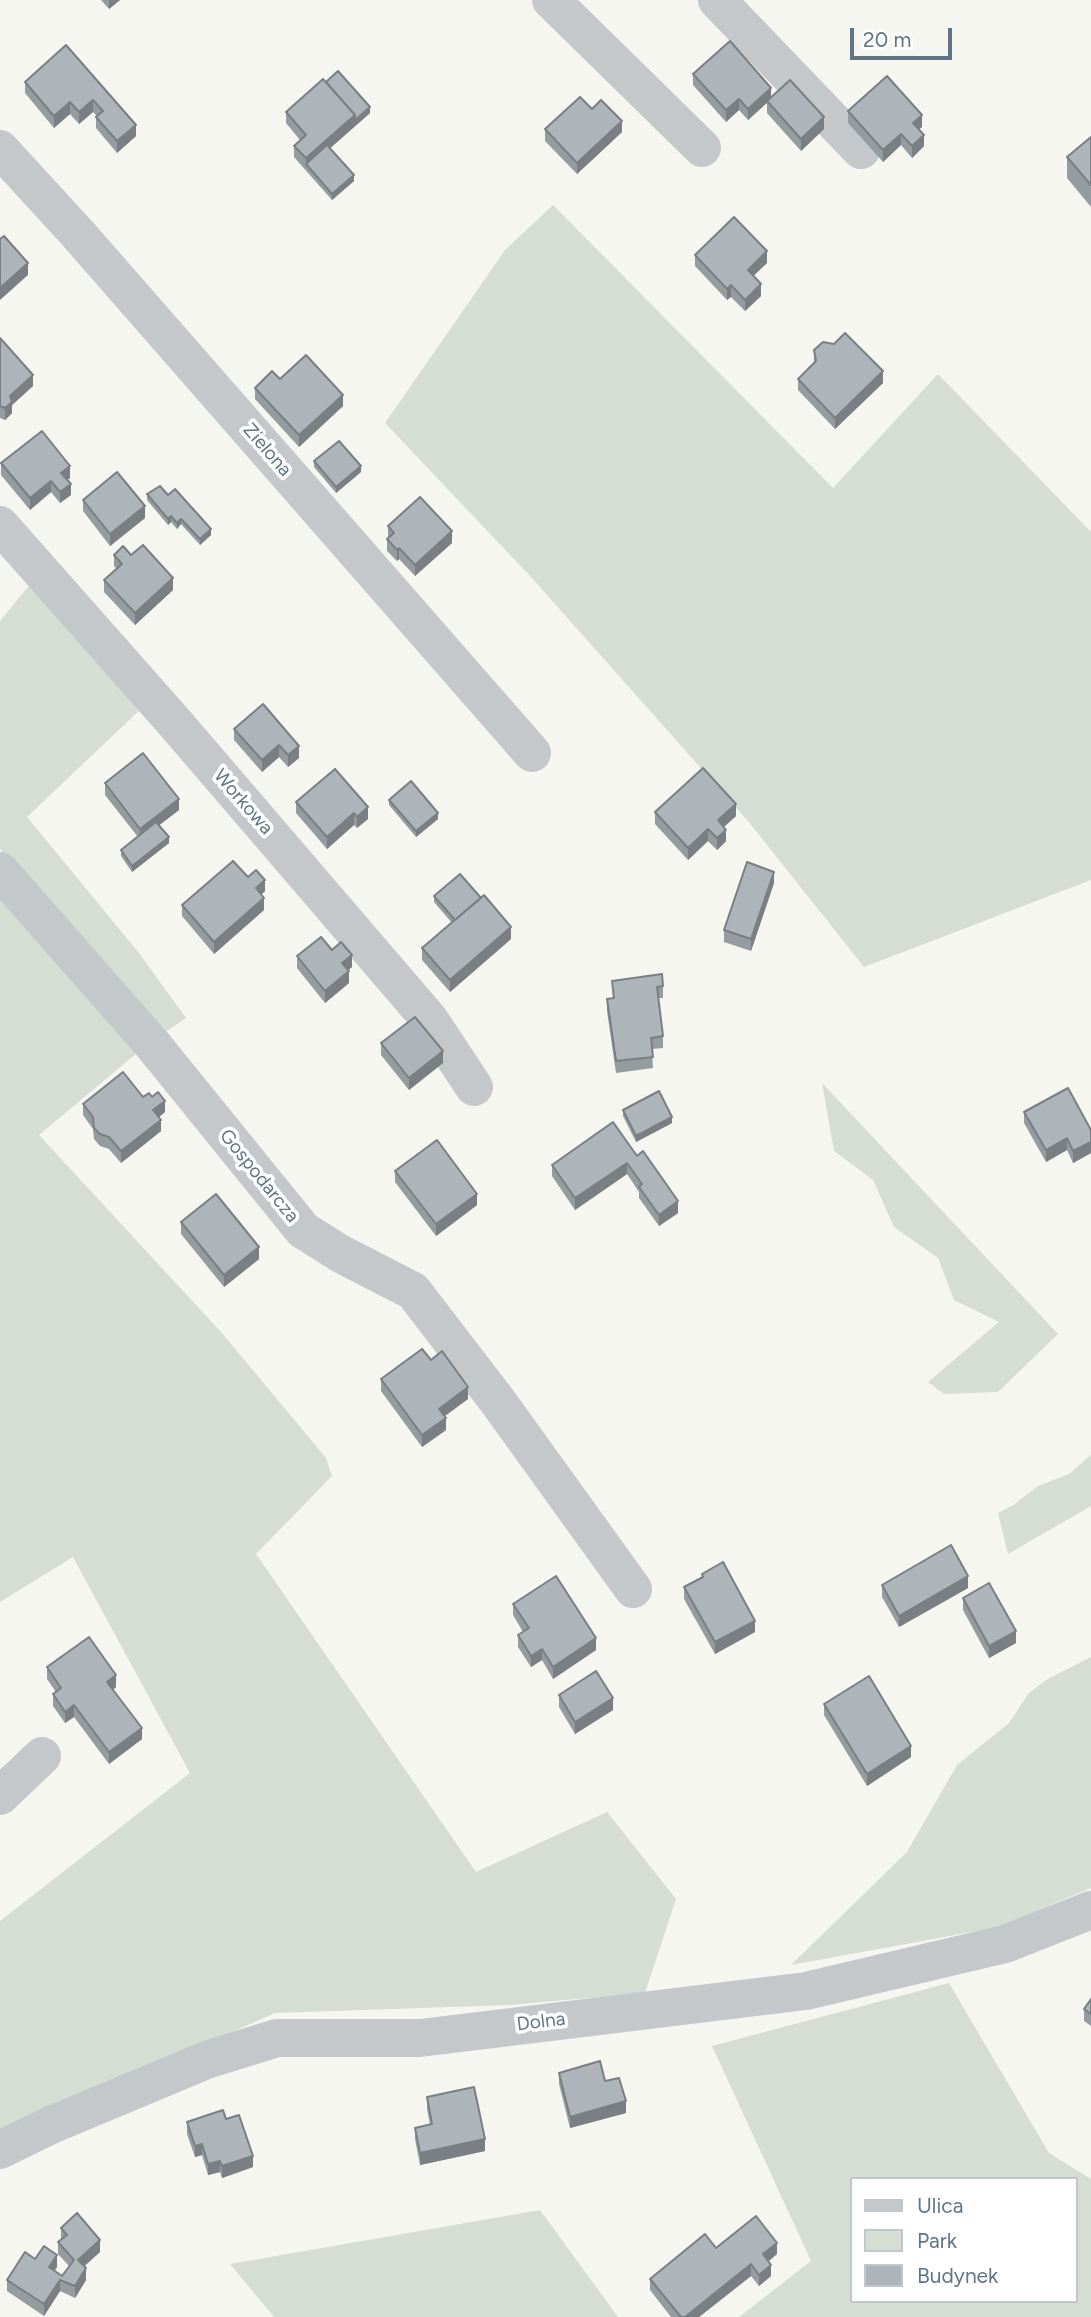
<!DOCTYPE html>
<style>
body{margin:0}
#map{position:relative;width:1091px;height:2317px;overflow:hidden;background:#f6f6f1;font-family:Figtree,sans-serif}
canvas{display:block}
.legend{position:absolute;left:850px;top:2177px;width:228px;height:126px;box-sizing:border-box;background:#fff;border:2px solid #c0c8ce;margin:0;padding:9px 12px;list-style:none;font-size:21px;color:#627585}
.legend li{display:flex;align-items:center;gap:14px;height:35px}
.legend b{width:35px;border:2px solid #c0c8ce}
.scale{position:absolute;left:850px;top:28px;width:102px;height:32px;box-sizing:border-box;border:4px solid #627585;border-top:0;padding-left:9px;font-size:21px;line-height:24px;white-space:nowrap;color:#627585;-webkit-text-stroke:5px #fff;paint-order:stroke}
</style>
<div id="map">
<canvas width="1091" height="2317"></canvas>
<ul class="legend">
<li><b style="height:9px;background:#c4c8cb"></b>Ulica</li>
<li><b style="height:19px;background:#d6ddd2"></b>Park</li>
<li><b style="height:19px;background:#adb5ba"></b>Budynek</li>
</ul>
<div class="scale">20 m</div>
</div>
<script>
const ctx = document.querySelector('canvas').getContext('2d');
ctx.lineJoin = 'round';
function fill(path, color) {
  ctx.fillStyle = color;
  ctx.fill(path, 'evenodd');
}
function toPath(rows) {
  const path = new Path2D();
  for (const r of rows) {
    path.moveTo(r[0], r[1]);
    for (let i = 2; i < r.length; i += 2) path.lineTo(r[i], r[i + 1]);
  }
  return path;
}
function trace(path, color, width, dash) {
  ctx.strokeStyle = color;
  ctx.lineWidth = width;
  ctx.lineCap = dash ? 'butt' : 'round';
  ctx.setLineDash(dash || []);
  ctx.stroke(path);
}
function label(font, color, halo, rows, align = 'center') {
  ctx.font = font + ' Figtree,sans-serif';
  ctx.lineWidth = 7;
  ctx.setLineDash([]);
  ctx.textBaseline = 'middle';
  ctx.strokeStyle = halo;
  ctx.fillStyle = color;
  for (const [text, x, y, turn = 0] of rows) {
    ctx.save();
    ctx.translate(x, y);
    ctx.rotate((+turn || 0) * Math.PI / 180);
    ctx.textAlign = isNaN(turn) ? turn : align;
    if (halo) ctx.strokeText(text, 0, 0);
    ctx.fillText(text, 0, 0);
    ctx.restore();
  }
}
const green = toPath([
 [553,205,833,488,938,374,1091,532,1091,880,864,967,748,821,531,577,385,423,505,250],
 [32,582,143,707,27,817,139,953,186,1018,164,1033,0,849,0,621],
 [0,887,143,1048,39,1135,221,1332,326,1458,332,1476,256,1554,476,1872,607,1812,676,1899,645,1993,510,2005,275,2013,0,2135,0,1921,190,1773,73,1557,0,1602],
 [822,1083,1058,1334,998,1392,944,1394,928,1382,999,1322,954,1300,938,1258,894,1227,873,1180,834,1151],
 [1091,1455,1091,1506,1008,1554,998,1513,1013,1505,1038,1486,1069,1474],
 [1091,1657,1091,1888,999,1927,791,1965,907,1852,957,1765,1009,1723,1029,1693,1046,1680],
 [949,1983,1049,2153,1091,2179,1091,2317,739,2317,811,2261,712,2046],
 [851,2179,1075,2179,1075,2301,851,2301],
 [540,2210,618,2317,274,2317,230,2264]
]);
const minor = toPath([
 [551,0,702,148],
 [717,0,861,150],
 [0,149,78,234,532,753],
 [0,525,175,723,429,1019,474,1087],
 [0,871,153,1045,303,1230,341,1254,413,1291,499,1403,633,1589],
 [0,1796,42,1756],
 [0,2150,51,2125,209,2059,277,2038,420,2038,806,1991,1005,1944,1091,1910]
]);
const wall = toPath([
 [101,0,120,0,109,9],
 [66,45,136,136,117,153,96,128,96,117,97,116,93,112,79,124,70,114,54,128,25,93,25,82],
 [693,74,771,97,824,129,801,151,767,113,767,103,748,120,739,110,726,122,693,85],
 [848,111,922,127,919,129,924,146,912,158,901,145,883,162,848,123],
 [286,112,370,113,330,148,354,181,332,200,294,157,294,146,300,140,286,123],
 [545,129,622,132,577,174,545,141],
 [1091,137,1091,207,1067,178,1067,157],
 [695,255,767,263,753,276,761,296,745,311,731,297,727,300,695,266],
 [0,338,33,386,12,405,12,413,5,420,0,418],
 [814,350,883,383,835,429,798,390,798,379,814,363],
 [255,388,343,406,299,447,255,399],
 [314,461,361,472,336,493,314,467],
 [1,463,70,478,67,480,71,495,60,503,51,492,30,510,1,475],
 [147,494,168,495,211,535,200,545,181,524,177,529,171,522,168,525,147,500],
 [83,500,145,518,110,546,83,511],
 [388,526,452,543,415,576,399,559,397,561,387,551,387,539,388,538],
 [114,555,131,555,173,590,135,625,104,592,104,580,117,569,114,566],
 [263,704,299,758,288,767,279,757,262,772,234,740,234,729],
 [335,769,368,819,357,828,354,825,327,849,296,813,296,802],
 [105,783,179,810,159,825,169,843,132,872,121,856,121,850,138,837,105,795],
 [389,800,438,819,416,837,389,805],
 [655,812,736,816,724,827,726,841,717,850,708,841,688,860,655,824],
 [248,877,265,891,261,895,264,910,214,954,182,916,182,905],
 [774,883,751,951,724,942,724,930],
 [434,896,481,898,511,939,450,992,422,960,422,948,452,923,434,902],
 [297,956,352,967,348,970,349,983,325,1003,297,968],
 [612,981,663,986,663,998,658,998,663,1036,663,1048,652,1049,653,1068,616,1073,607,1011,607,999,613,998],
 [381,1043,443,1063,409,1090,381,1055],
 [143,1097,165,1112,159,1117,161,1131,121,1163,109,1149,100,1146,94,1139,93,1129,83,1115,83,1104],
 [623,1110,672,1123,636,1142,623,1116],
 [1024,1112,1091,1130,1091,1153,1073,1163,1067,1150,1046,1162,1024,1123],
 [637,1156,678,1213,659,1226,639,1198,639,1192,627,1174,575,1210,552,1176,552,1165],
 [395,1171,477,1205,436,1236,395,1182],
 [181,1222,259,1259,224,1287,181,1234],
 [431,1360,468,1399,445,1416,446,1430,422,1447,381,1391,381,1379],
 [702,1574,755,1632,715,1654,684,1599,684,1587,702,1577],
 [882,1585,968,1588,899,1627,882,1597],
 [963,1598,1016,1643,989,1658,963,1610],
 [513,1604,596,1650,553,1679,542,1660,531,1667,518,1647,518,1635,523,1632,513,1615],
 [47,1667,116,1687,113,1690,142,1739,109,1764,74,1717,65,1723,53,1706,53,1694,56,1692,47,1679],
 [559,1695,613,1710,575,1734,559,1707],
 [824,1704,911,1757,867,1786,824,1715],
 [1091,1999,1091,2026,1084,2021,1084,2009],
 [559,2073,605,2081,626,2113,570,2128,559,2084],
 [427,2097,485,2151,420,2165,415,2139,415,2128,430,2124,427,2109],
 [226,2119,253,2167,222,2178,220,2172,208,2175,202,2155,195,2157,187,2134,187,2122],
 [61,2228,100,2252,84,2266,86,2280,75,2298,60,2291,44,2316,7,2291,7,2280,35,2259,57,2267,54,2271,62,2276,69,2266,58,2254,58,2242,61,2240],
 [716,2248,777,2254,768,2261,771,2276,759,2286,751,2276,699,2317,671,2317,650,2290,650,2279]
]);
const shadedWall = toPath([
 [109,0,120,0,109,9],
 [771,88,771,99,748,120,748,109],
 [739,99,739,110,726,122,726,110],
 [93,100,93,112,79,124,79,112],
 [70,102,70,114,54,128,54,116],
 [370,107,370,113,309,167,306,164,306,170,306,158,355,115],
 [922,115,922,127,913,134,913,123],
 [824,117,824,129,801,151,801,139],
 [622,121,622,132,577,174,577,163],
 [136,125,136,136,117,153,117,141],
 [901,134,901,145,883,162,883,150],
 [924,135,924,146,912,158,912,146],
 [354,175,354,181,332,200,332,194],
 [767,251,767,263,748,281,748,270],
 [28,263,28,275,0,300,0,288],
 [761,284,761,296,745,311,745,300],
 [731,285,731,297,727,300,727,289],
 [883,371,883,383,835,429,835,418],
 [33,375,33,386,12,405,12,413,5,420,5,408,10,396],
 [343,395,343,406,299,447,299,435],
 [70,466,70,478,61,484,61,473],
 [361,466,361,472,336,493,336,487],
 [51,481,51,492,30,510,30,498],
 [71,484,71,495,60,503,60,492],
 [145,506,145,518,110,546,110,534],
 [171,516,171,522,168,525,168,519],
 [181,519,181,524,177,529,177,523],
 [211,529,211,535,200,545,200,539],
 [452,531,452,543,415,576,415,565],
 [399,548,399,559,397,561,397,550],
 [173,578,173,590,135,625,135,613],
 [279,745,279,757,262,772,262,760],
 [299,746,299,758,288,767,288,755],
 [179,799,179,810,140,840,140,829],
 [736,804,736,816,718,832,718,820],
 [368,807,368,819,357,828,357,817],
 [354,813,354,825,327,849,327,837],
 [438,813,438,819,416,837,416,831],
 [708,829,708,841,688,860,688,848],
 [726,830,726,841,717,850,717,838],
 [169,837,169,843,132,872,132,866],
 [774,872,774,883,751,951,751,939],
 [265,880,265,891,256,899,256,888],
 [264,898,264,910,214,954,214,942],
 [511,927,511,939,450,992,450,980],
 [352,955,352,967,342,975,342,963],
 [349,971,349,983,325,1003,325,991],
 [443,1051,443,1063,409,1090,409,1078],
 [165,1101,165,1112,153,1122,153,1110],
 [672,1117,672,1123,636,1142,636,1136],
 [161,1120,161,1131,121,1163,121,1151],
 [1067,1138,1067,1150,1046,1162,1046,1150],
 [1091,1142,1091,1153,1073,1163,1073,1151],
 [627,1163,627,1174,575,1210,575,1198],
 [477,1194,477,1205,436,1236,436,1224],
 [678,1201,678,1213,659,1226,659,1215],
 [259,1247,259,1259,224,1287,224,1275],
 [468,1387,468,1399,439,1420,439,1409],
 [446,1418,446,1430,422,1447,422,1435],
 [968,1576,968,1588,899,1627,899,1616],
 [755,1621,755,1632,715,1654,715,1642],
 [1016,1631,1016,1643,989,1658,989,1646],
 [596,1638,596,1650,553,1679,553,1667],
 [542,1649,542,1660,531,1667,531,1656],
 [116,1675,116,1687,107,1694,107,1682],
 [613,1698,613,1710,575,1734,575,1722],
 [74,1705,74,1717,65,1723,65,1712],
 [142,1728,142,1739,109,1764,109,1752],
 [911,1746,911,1757,867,1786,867,1774],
 [626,2101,626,2113,570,2128,570,2117],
 [485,2139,485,2151,420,2165,420,2153],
 [202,2144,202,2155,195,2157,195,2146],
 [253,2156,253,2167,222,2178,222,2166],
 [220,2161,220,2172,208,2175,208,2164],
 [100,2240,100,2252,78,2272,78,2260],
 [777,2243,777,2254,763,2266,763,2254],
 [57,2255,57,2267,49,2279,49,2267],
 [751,2264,751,2276,699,2317,685,2317],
 [771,2265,771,2276,759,2286,759,2275],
 [86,2268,86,2280,75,2298,75,2286],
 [60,2280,60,2291,44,2316,44,2304]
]);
const building = toPath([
 [730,41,771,88,748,109,739,99,726,110,693,74,730,41],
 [66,45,136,125,117,141,96,117,103,111,93,100,79,112,70,102,54,116,25,82,66,45],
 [338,71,370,107,355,120,355,115,326,82,338,71],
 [887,76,922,115,913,123,924,135,912,146,901,134,883,150,848,111,887,76],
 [323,79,355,115,306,158,294,146,306,135,286,112,323,79],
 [790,80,824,117,801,139,767,101,790,80],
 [580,97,592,109,601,100,622,121,577,163,545,129,580,97],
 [1091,137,1091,185,1067,157,1091,137],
 [327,145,354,175,332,194,306,164,327,145],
 [734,217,767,251,748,270,761,284,745,300,731,285,727,289,695,255,734,217],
 [4,236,28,263,0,288,0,239,4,236],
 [845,333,883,371,835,418,798,379,816,361,814,350,823,342,834,344,845,333],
 [0,338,33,375,10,396,12,402,5,408,0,406,0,338],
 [306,355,343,395,299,435,255,388,272,371,280,379,306,355],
 [42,431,70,466,61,473,71,484,60,492,51,481,30,498,1,463,42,431],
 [339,441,361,466,336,487,314,461,339,441],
 [117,472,145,506,110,534,83,500,117,472],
 [160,486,168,495,175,489,211,529,200,539,181,519,177,523,171,516,168,519,147,494,160,486],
 [420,497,452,531,415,565,399,548,397,550,387,539,394,533,388,526,420,497],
 [143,545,173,578,135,613,104,580,122,564,114,555,123,546,131,555,143,545],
 [263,704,299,746,288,755,279,745,262,760,234,729,263,704],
 [143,753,179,799,140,829,105,783,143,753],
 [703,768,736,804,718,820,726,830,717,838,708,829,688,848,655,812,703,768],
 [335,769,368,807,357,817,354,813,327,837,296,802,335,769],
 [411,781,438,813,416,831,389,800,411,781],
 [156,822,169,837,132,866,121,850,156,822],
 [233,861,248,877,256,870,265,880,256,888,264,898,214,942,182,905,233,861],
 [747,862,774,872,751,939,724,930,747,862],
 [460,874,481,898,455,920,434,896,460,874],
 [484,895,511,927,450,980,422,948,484,895],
 [321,937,332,950,341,942,352,955,342,963,349,971,325,991,297,956,321,937],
 [662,974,663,986,657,987,663,1036,651,1038,653,1057,616,1061,607,999,614,998,612,981,662,974],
 [415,1017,443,1051,409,1078,381,1043,415,1017],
 [123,1072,143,1097,149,1093,152,1097,158,1092,165,1101,153,1110,161,1120,121,1151,109,1137,100,1134,94,1128,93,1117,83,1104,123,1072],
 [1068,1088,1091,1130,1091,1142,1073,1151,1067,1138,1046,1150,1024,1112,1068,1088],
 [659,1091,672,1117,636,1136,623,1110,659,1091],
 [613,1122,637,1156,643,1151,678,1201,659,1215,639,1187,642,1184,627,1163,575,1198,552,1165,613,1122],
 [437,1140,477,1194,436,1224,395,1171,437,1140],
 [216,1194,259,1247,224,1275,181,1222,216,1194],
 [422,1349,431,1360,442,1351,468,1387,439,1409,446,1418,422,1435,381,1379,422,1349],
 [951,1545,968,1576,899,1616,882,1585,951,1545],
 [723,1562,755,1621,715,1642,684,1587,703,1577,702,1574,723,1562],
 [556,1576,596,1638,553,1667,542,1649,531,1656,518,1635,529,1628,513,1604,556,1576],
 [989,1583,1016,1631,989,1646,963,1598,989,1583],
 [89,1637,116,1675,107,1682,142,1728,109,1752,74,1705,65,1712,53,1694,61,1688,47,1667,89,1637],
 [596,1671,613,1698,575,1722,559,1695,596,1671],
 [869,1676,911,1746,867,1774,824,1704,869,1676],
 [1091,1999,1091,2014,1084,2009,1091,1999],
 [600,2061,605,2081,619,2078,626,2101,570,2117,559,2073,600,2061],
 [474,2087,485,2139,420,2153,415,2128,432,2124,427,2097,474,2087],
 [223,2110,226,2119,239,2115,253,2156,222,2166,220,2161,208,2164,202,2144,195,2146,187,2122,223,2110],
 [77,2213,100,2240,78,2260,86,2268,75,2286,60,2280,44,2304,7,2280,25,2252,35,2259,44,2246,57,2255,49,2267,62,2276,74,2260,58,2242,67,2235,61,2228,77,2213],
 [756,2216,777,2243,763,2254,771,2265,759,2275,751,2264,685,2317,681,2317,650,2279,705,2234,716,2248,756,2216]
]);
const streetNames = [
 ["Zielona",267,450,49],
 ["Workowa",243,802,49],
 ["Gospodarcza",259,1176,51],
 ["Dolna",541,2022,-7]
];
fill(green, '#d6ddd2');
trace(minor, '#c4c8cb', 38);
fill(wall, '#959ca0');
fill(shadedWall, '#797f82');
fill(building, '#adb5ba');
trace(building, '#797f82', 2);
label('19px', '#627585', '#fff', streetNames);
</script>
